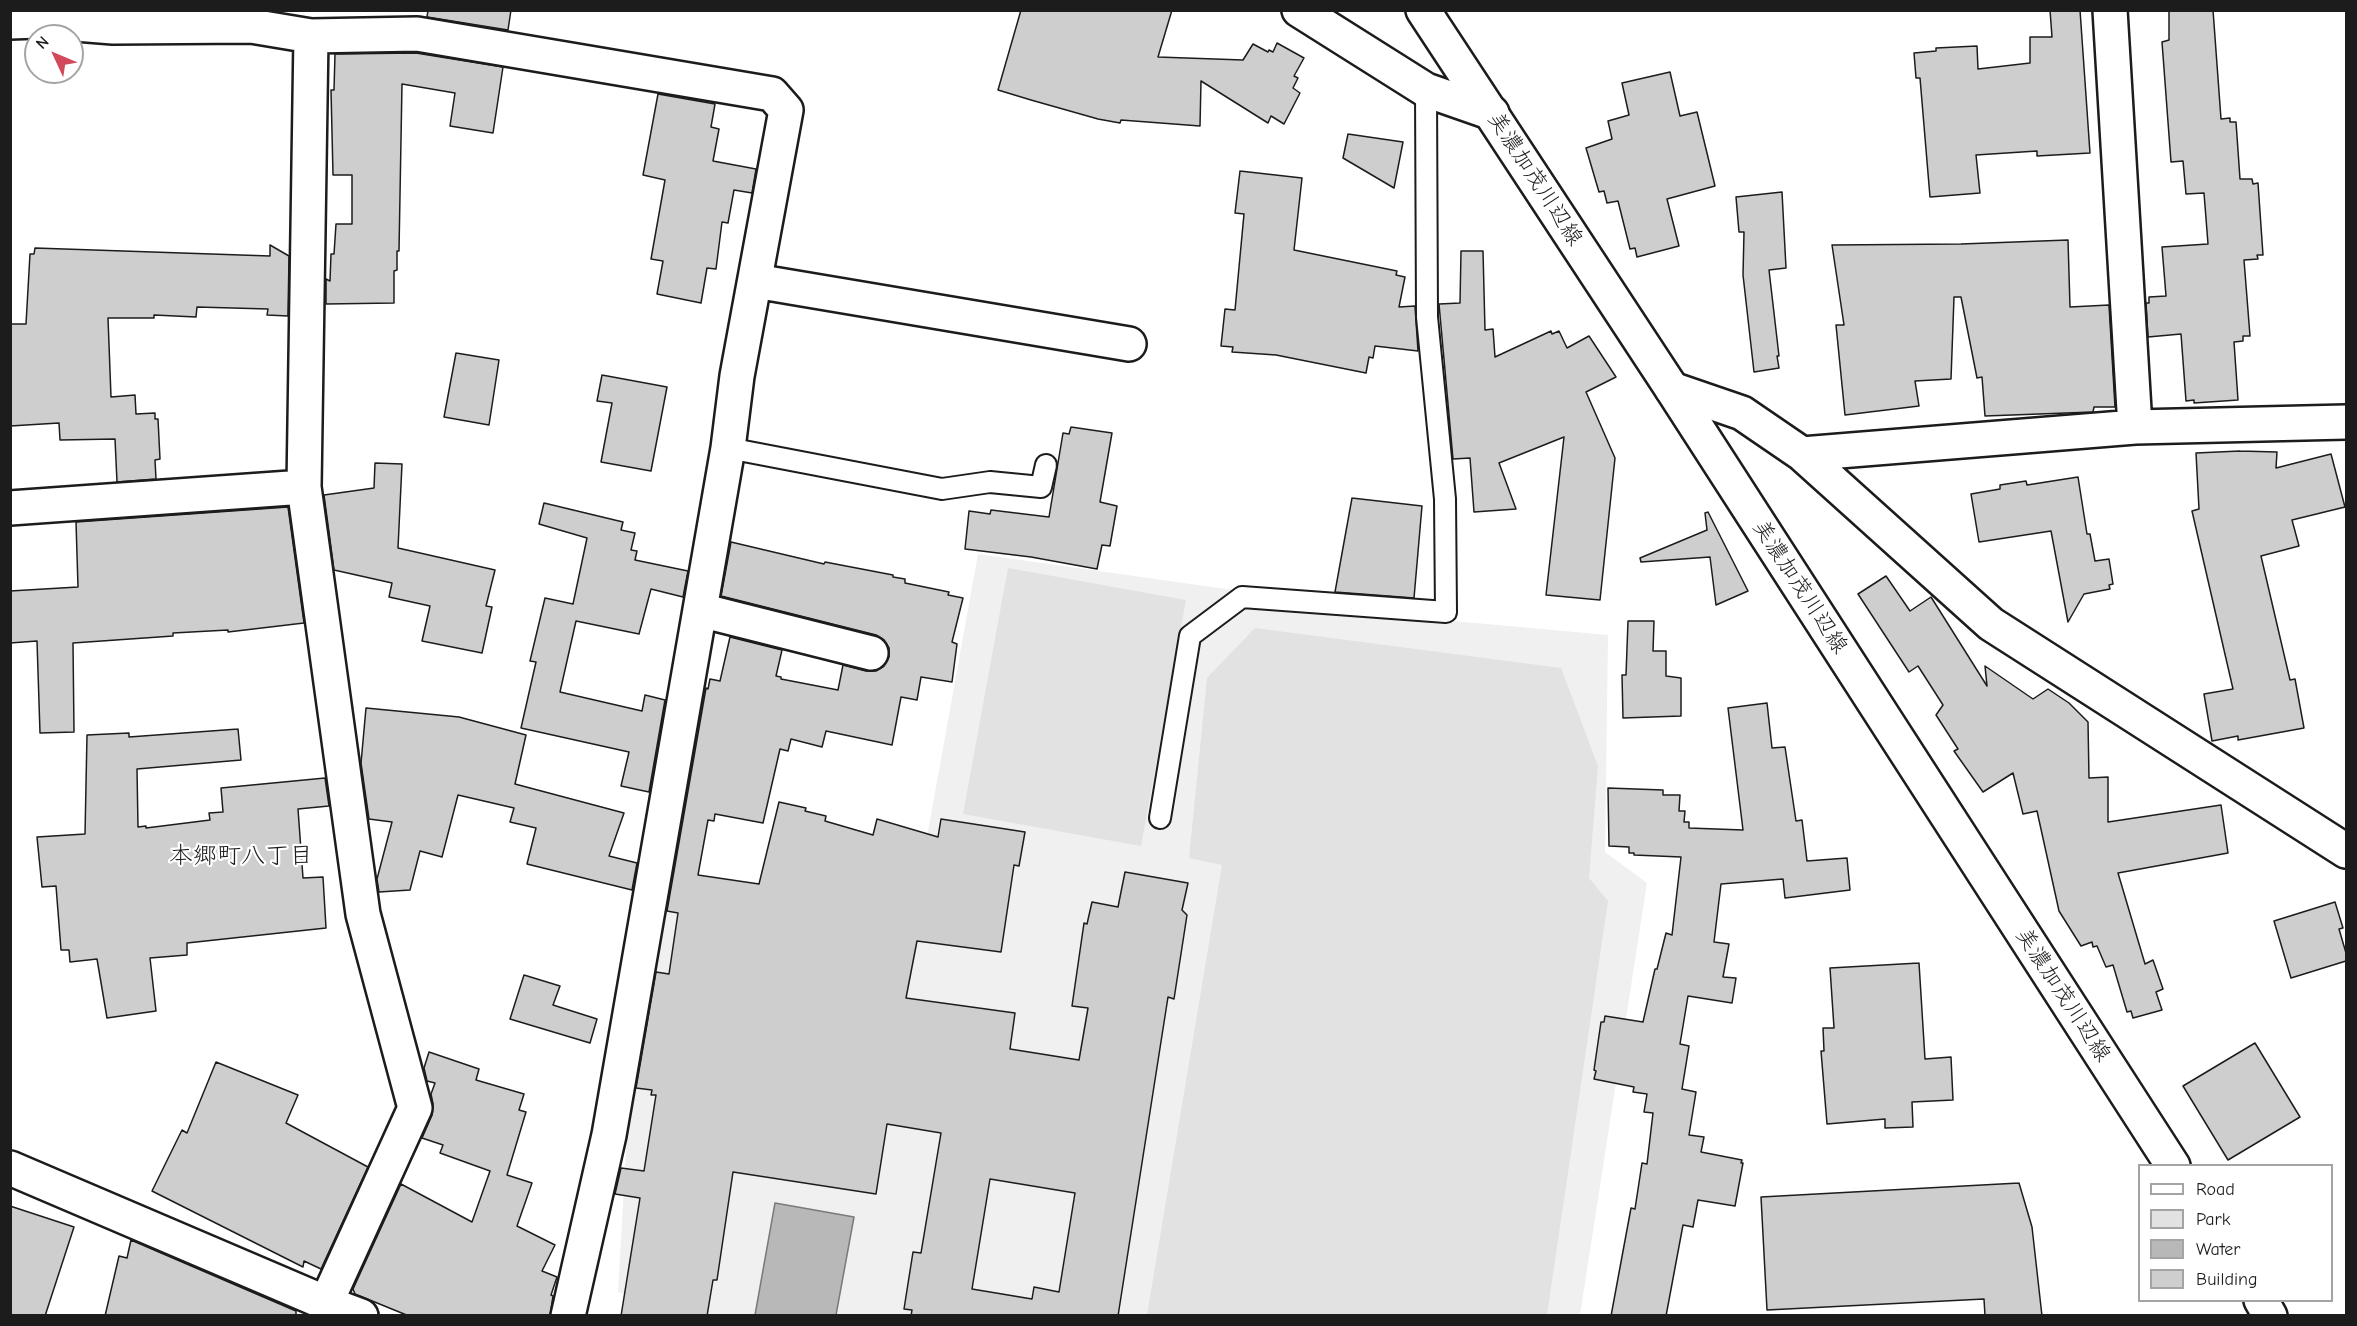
<!DOCTYPE html>
<meta charset="utf-8">
<style>
body{margin:0}
#map{position:relative;width:2357px;height:1326px;overflow:hidden;background:#fff;font-family:"Comic Neue",sans-serif}
canvas{display:block}
.frame{position:absolute;inset:0;border:12px solid #1c1c1c;pointer-events:none}
.legend{position:absolute;left:2138px;top:1164px;width:195px;height:138px;box-sizing:border-box;background:#fff;border:2px solid #a4a4a4;margin:0;padding:8px 10px;list-style:none;font-size:18px;color:#1c1c1c}
.legend li{display:flex;align-items:center;gap:12px;height:30px}
.legend b{width:30px;border:2px solid #a4a4a4}
.north{position:absolute;left:24px;top:24px;width:60px;height:60px;box-sizing:border-box;background:#fff;border:2px solid #a4a4a4;border-radius:50%;rotate:314deg;font-size:16px;font-weight:700;line-height:24px;text-align:center;color:#1c1c1c}
.north::after{content:'';display:block;margin:auto;width:21px;height:27px;background:#d1495b;clip-path:polygon(50% 0,100% 100%,50% 72%,0 100%)}
</style>
<div id="map">
<canvas width="2357" height="1326"></canvas>
<div class="frame"></div>
<ul class="legend">
<li><b style="height:8px;background:#fff"></b>Road</li>
<li><b style="height:16px;background:#e2e2e2"></b>Park</li>
<li><b style="height:16px;background:#b8b8b8"></b>Water</li>
<li><b style="height:16px;background:#cecece"></b>Building</li>
</ul>
<div class="north">N</div>
</div>
<script>
const ctx = document.querySelector('canvas').getContext('2d');
ctx.lineJoin = 'round';
function fill(path, color) {
  ctx.fillStyle = color;
  ctx.fill(path, 'evenodd');
}
function toPath(rows) {
  const path = new Path2D();
  for (const r of rows) {
    path.moveTo(r[0], r[1]);
    for (let i = 2; i < r.length; i += 2) path.lineTo(r[i], r[i + 1]);
  }
  return path;
}
function trace(path, color, width, dash) {
  ctx.strokeStyle = color;
  ctx.lineWidth = width;
  ctx.lineCap = dash ? 'butt' : 'round';
  ctx.setLineDash(dash || []);
  ctx.stroke(path);
}
function label(font, color, halo, rows, align = 'center') {
  ctx.font = font + ' "Comic Neue","Klee One",sans-serif';
  ctx.lineWidth = 4.5;
  ctx.setLineDash([]);
  ctx.textBaseline = 'middle';
  ctx.strokeStyle = halo;
  ctx.fillStyle = color;
  for (const [text, x, y, turn = 0] of rows) {
    ctx.save();
    ctx.translate(x, y);
    ctx.rotate((+turn || 0) * Math.PI / 180);
    ctx.textAlign = isNaN(turn) ? turn : align;
    if (halo) ctx.strokeText(text, 0, 0);
    ctx.fillText(text, 0, 0);
    ctx.restore();
  }
}
const built = toPath([
 [978,554,1453,621,1608,635,1605,852,1647,883,1580,1315,677,1316,618,1292,629,1099,663,896,910,931]
]);
const green = toPath([
 [1008,568,1186,600,1141,846,963,814],
 [1255,628,1561,668,1598,766,1589,878,1608,901,1547,1315,1147,1315,1222,865,1189,858,1207,678]
]);
const water = toPath([
 [775,1203,854,1217,836,1315,755,1315,775,1203]
]);
const building = toPath([
 [428,10,511,10,508,30,427,17,428,10],
 [1021,10,1172,10,1158,57,1243,60,1253,44,1268,52,1269,50,1273,52,1277,43,1304,58,1294,76,1298,78,1293,88,1300,93,1284,124,1271,116,1268,123,1201,81,1200,126,1121,120,1120,123,1098,119,1031,100,998,90,1021,10],
 [2050,10,2080,10,2090,153,2037,156,2037,151,1976,155,1980,193,1930,197,1920,78,1916,78,1914,53,1936,51,1936,48,1977,46,1978,69,2030,63,2030,37,2052,37,2050,10],
 [2169,10,2213,10,2221,119,2230,118,2230,122,2236,122,2240,179,2252,179,2253,184,2258,183,2263,255,2257,255,2258,259,2244,260,2250,336,2243,336,2243,341,2234,342,2238,400,2194,403,2194,400,2186,401,2181,334,2148,337,2146,303,2149,303,2149,297,2166,296,2162,247,2208,244,2204,193,2186,194,2183,161,2171,162,2162,42,2169,40,2169,10],
 [416,53,503,67,493,133,450,126,455,93,402,84,399,251,397,251,397,270,394,271,394,303,326,304,326,279,330,281,331,254,334,254,336,224,352,224,352,175,333,175,331,90,334,90,335,54,416,53],
 [1670,72,1680,116,1697,112,1715,186,1667,199,1679,246,1637,257,1635,248,1630,249,1618,201,1607,203,1604,191,1599,192,1586,148,1612,139,1608,121,1629,115,1622,83,1670,72],
 [658,94,715,104,711,127,719,129,713,161,756,169,752,193,734,190,728,223,722,222,716,269,707,268,701,303,657,294,663,261,651,259,665,180,643,175,658,94],
 [1348,134,1403,142,1394,188,1343,158,1348,134],
 [1240,171,1302,178,1294,250,1397,271,1396,275,1405,277,1399,307,1415,306,1418,351,1375,346,1373,358,1369,357,1366,373,1276,355,1232,352,1233,347,1221,346,1225,309,1235,310,1244,214,1235,213,1240,171],
 [1782,192,1786,268,1769,270,1779,356,1777,356,1779,368,1754,372,1743,275,1744,232,1739,232,1736,197,1782,192],
 [2068,240,2070,307,2109,305,2115,407,2094,407,2093,412,1985,416,1982,377,1977,378,1961,297,1954,297,1951,379,1915,381,1919,406,1845,415,1836,325,1844,325,1832,245,1961,244,2068,240],
 [270,245,289,256,288,316,267,315,268,309,197,307,196,317,154,315,154,318,108,318,111,397,135,395,136,414,155,413,155,419,158,419,160,459,155,460,156,479,117,482,115,439,60,440,59,423,10,426,10,324,26,324,30,254,34,254,35,248,270,256,270,245],
 [1461,251,1483,251,1485,330,1493,329,1495,357,1551,331,1552,334,1559,331,1567,348,1589,336,1616,377,1586,392,1615,458,1600,600,1546,595,1564,437,1499,463,1516,509,1474,512,1470,458,1453,459,1439,304,1460,303,1461,251],
 [456,353,499,360,489,425,444,417,456,353],
 [602,375,667,387,651,471,601,462,612,403,597,401,602,375],
 [1071,427,1112,433,1100,502,1117,506,1110,546,1102,545,1097,569,1031,557,965,549,969,511,990,514,991,510,1049,517,1063,433,1069,434,1071,427],
 [2240,451,2277,452,2276,468,2331,454,2345,507,2292,520,2299,546,2261,556,2290,680,2295,679,2304,728,2238,740,2238,736,2212,741,2204,694,2233,689,2192,511,2199,509,2196,453,2240,451],
 [375,463,402,464,398,548,495,570,486,606,492,607,482,653,422,641,430,606,389,597,392,583,334,570,324,495,374,488,375,463],
 [2078,477,2087,534,2090,534,2095,561,2109,559,2113,584,2109,585,2110,589,2084,594,2068,622,2051,531,1979,542,1971,494,2000,489,2000,485,2026,481,2027,485,2078,477],
 [1352,498,1422,506,1414,598,1335,592,1352,498],
 [544,503,623,522,621,530,635,533,631,550,637,551,635,560,688,571,683,597,651,589,639,634,576,621,560,692,642,711,645,695,665,700,649,792,621,786,629,752,521,728,536,662,530,661,545,598,573,604,587,538,539,524,544,503],
 [288,507,304,623,228,632,228,630,173,633,173,636,73,643,74,732,40,733,37,641,10,643,10,591,78,587,76,522,288,507],
 [1708,512,1748,591,1716,605,1710,557,1641,562,1640,558,1707,530,1705,513,1708,512],
 [731,542,824,564,825,562,893,575,893,577,905,579,905,583,949,592,948,595,963,598,952,642,957,644,952,682,921,677,917,700,901,697,892,745,826,731,822,747,791,739,788,751,780,749,763,823,715,814,714,821,708,820,698,875,759,884,779,802,806,808,805,811,826,816,825,821,873,835,877,819,938,837,941,819,1025,832,1019,866,1014,865,1001,952,917,941,906,998,1015,1013,1010,1049,1079,1060,1088,1008,1072,1006,1084,923,1087,924,1092,902,1118,907,1125,872,1188,883,1182,910,1187,915,1174,999,1168,997,1118,1316,911,1316,912,1310,904,1309,913,1252,921,1253,941,1133,887,1124,876,1194,733,1172,717,1280,713,1280,707,1316,621,1316,640,1198,615,1194,621,1168,644,1171,656,1095,651,1095,652,1090,636,1088,656,972,669,974,678,913,667,911,706,688,708,689,710,679,720,681,730,637,782,650,776,676,781,677,781,679,838,690,843,665,866,671,876,671,884,666,889,657,889,648,884,640,876,635,721,596,731,542],
 [990,1179,1075,1193,1059,1292,1034,1287,1032,1299,972,1289,990,1179],
 [1886,576,1910,611,1931,597,1987,686,1985,666,2033,699,2048,689,2069,703,2088,722,2089,778,2108,777,2108,822,2221,805,2228,853,2118,873,2145,964,2153,960,2163,989,2156,992,2162,1010,2133,1018,2131,1011,2127,1012,2113,965,2106,967,2097,946,2093,947,2092,942,2081,946,2059,911,2037,811,2023,814,2013,773,1983,792,1954,751,1958,749,1936,715,1943,705,1918,666,1909,672,1858,594,1886,576],
 [1628,621,1654,621,1653,651,1666,651,1666,676,1681,678,1681,716,1623,718,1622,675,1626,675,1628,621],
 [1767,703,1772,748,1785,747,1796,821,1802,820,1807,861,1847,858,1850,890,1785,898,1783,879,1721,884,1714,942,1729,944,1723,977,1736,978,1732,1003,1688,996,1680,1044,1689,1046,1682,1089,1696,1092,1689,1135,1704,1137,1701,1152,1742,1160,1741,1163,1743,1163,1735,1206,1698,1200,1693,1227,1683,1225,1666,1316,1611,1316,1631,1208,1635,1209,1642,1163,1647,1164,1653,1113,1644,1112,1647,1094,1633,1092,1634,1087,1594,1079,1596,1071,1594,1070,1601,1022,1604,1022,1605,1016,1643,1022,1655,969,1657,969,1666,933,1672,935,1681,857,1634,855,1634,853,1629,853,1629,847,1609,846,1608,788,1663,790,1663,795,1680,795,1679,811,1685,811,1684,822,1689,822,1689,828,1743,830,1728,708,1767,703],
 [366,708,459,717,526,735,515,784,624,813,609,856,637,863,632,890,527,864,536,828,510,822,514,808,458,795,442,857,420,851,410,890,379,892,377,879,392,822,369,819,361,763,366,708],
 [238,729,241,760,137,769,138,827,146,826,146,828,210,820,209,813,223,812,221,788,325,778,329,806,298,809,303,878,323,877,326,928,187,943,187,955,150,958,156,1011,107,1018,97,959,70,962,69,950,61,950,56,886,42,887,37,837,85,834,87,735,129,733,129,737,238,729],
 [2335,902,2343,928,2339,929,2346,953,2346,961,2291,978,2274,921,2335,902],
 [1919,963,1925,1059,1951,1057,1953,1100,1912,1102,1913,1127,1885,1128,1885,1119,1827,1124,1821,1051,1824,1051,1823,1028,1834,1028,1830,968,1919,963],
 [524,975,560,986,553,1005,597,1019,590,1043,510,1019,524,975],
 [2255,1043,2300,1117,2228,1160,2183,1086,2255,1043],
 [429,1052,479,1069,476,1080,524,1094,519,1110,526,1112,507,1175,532,1183,517,1226,555,1245,542,1271,557,1277,551,1295,553,1296,550,1316,409,1316,355,1294,353,1289,401,1184,472,1222,490,1171,440,1153,443,1145,422,1138,432,1115,433,1104,431,1094,435,1083,427,1081,424,1068,429,1052],
 [216,1062,298,1095,286,1123,368,1167,321,1269,304,1261,303,1267,152,1191,182,1130,187,1133,216,1062],
 [2019,1183,2032,1227,2042,1316,1985,1316,1984,1299,1767,1310,1761,1197,2019,1183],
 [10,1206,74,1227,45,1316,10,1316,10,1206],
 [131,1240,296,1311,296,1316,105,1316,119,1256,127,1258,131,1240]
]);
const lane = toPath([
 [728,448,942,489,990,482,1041,487,1046,465],
 [1160,818,1190,636,1242,597,1446,612,1445,499,1427,317,1426,90]
]);
const street = toPath([
 [1299,10,1426,90,1492,113],
 [2110,10,2135,427],
 [10,22,38,21,113,27,251,26,311,36,417,34,772,94,786,110,737,376,728,448,609,1135,568,1316],
 [755,281,1129,344],
 [1672,389,1742,413,1802,454,1991,624,2346,851],
 [1802,454,2135,427,2346,422],
 [304,487,363,914,415,1108,326,1303],
 [10,508,304,487,311,36],
 [700,610,871,653],
 [10,1168,326,1303,361,1316]
]);
const secondary = toPath([
 [1423,10,1672,389,2173,1166],
 [2261,1300,2270,1316]
]);
const streetNames = [
 ["美濃加茂川辺線",1535,179,57],
 ["美濃加茂川辺線",1800,587,57],
 ["美濃加茂川辺線",2063,995,57]
];
const neighbourhoodNames = [
 ["本郷町八丁目",241,856]
];
fill(built, '#f0f0f0');
fill(green, '#e2e2e2');
fill(water, '#b8b8b8');
trace(water, '#7a7a7a', 1.5);
fill(building, '#cecece');
trace(building, '#1c1c1c', 1.5);
trace(lane, '#1c1c1c', 24);
trace(street, '#1c1c1c', 38);
trace(secondary, '#1c1c1c', 38);
trace(lane, '#fff', 20);
trace(street, '#fff', 33);
trace(secondary, '#fff', 33);
label('22px', '#1c1c1c', '#fff', streetNames);
label('24px', '#1c1c1c', '#fff', neighbourhoodNames);
</script>
